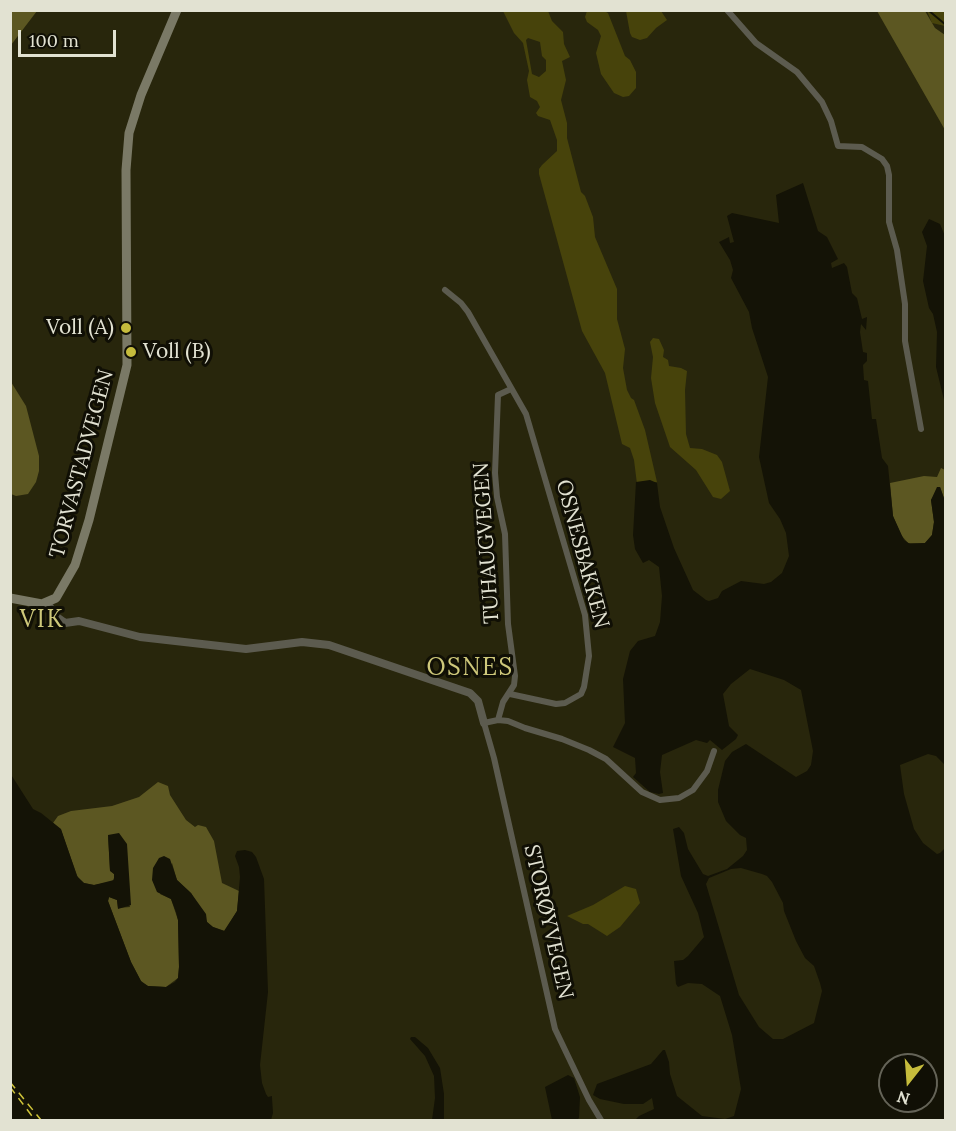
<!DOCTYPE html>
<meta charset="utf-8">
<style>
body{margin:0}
#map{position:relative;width:956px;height:1131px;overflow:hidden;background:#28260c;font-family:Lora,serif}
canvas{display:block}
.frame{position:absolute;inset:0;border:12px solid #e2e2d2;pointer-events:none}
.north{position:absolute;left:878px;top:1053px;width:60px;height:60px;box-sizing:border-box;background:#100f05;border:2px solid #646357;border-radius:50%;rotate:197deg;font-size:16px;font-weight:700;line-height:24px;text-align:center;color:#e2e2d2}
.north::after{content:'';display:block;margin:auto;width:21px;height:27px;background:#c6bc3c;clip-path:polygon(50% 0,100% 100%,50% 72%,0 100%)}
.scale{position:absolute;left:18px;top:30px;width:98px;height:27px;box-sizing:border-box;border:3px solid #e2e2d2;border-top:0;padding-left:8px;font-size:18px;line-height:21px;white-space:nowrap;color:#e2e2d2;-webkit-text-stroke:4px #100f05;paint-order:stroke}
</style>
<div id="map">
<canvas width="956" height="1131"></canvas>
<div class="frame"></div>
<div class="north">N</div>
<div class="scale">100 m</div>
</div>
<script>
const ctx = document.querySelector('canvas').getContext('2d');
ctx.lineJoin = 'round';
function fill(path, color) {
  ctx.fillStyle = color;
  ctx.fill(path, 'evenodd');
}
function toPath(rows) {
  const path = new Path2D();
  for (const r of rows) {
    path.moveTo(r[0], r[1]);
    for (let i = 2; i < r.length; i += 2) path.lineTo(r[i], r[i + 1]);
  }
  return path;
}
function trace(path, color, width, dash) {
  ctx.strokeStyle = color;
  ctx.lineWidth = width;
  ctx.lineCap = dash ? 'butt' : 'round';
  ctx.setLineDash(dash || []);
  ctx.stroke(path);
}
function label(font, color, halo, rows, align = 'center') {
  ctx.font = font + ' Lora,serif';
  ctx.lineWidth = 6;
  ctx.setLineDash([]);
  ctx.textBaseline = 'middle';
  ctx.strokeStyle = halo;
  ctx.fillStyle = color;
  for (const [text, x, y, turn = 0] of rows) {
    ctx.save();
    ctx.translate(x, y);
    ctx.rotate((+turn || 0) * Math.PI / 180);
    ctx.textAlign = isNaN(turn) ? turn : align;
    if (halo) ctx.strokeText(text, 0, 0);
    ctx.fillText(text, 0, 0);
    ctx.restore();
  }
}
const green = toPath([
 [503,11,548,11,552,21,563,32,564,44,570,57,562,61,566,80,561,100,567,123,567,138,581,192,585,196,593,217,595,237,617,289,617,319,625,349,623,368,627,390,631,398,634,400,645,430,657,482,637,484,634,460,630,448,622,444,605,373,582,331,539,174,539,169,542,165,557,151,557,140,550,120,538,116,536,113,540,107,537,101,530,97,527,80,529,71,523,43,514,33],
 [528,38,540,42,542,56,546,60,546,71,539,77,532,74,526,40],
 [587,11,595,12,604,11,608,13,625,56,630,60,636,72,636,88,629,96,623,97,614,93,601,74,596,53,601,36,598,30,587,22,585,17],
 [626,11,661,11,667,20,656,28,647,38,640,40,632,37,630,33],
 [927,11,945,11,945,26,932,23],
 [653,338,659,339,664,350,663,357,668,360,669,366,681,368,687,371,685,390,686,434,690,448,702,449,717,455,722,462,730,491,721,499,713,497,696,470,670,447,655,403,651,378,653,357,650,342],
 [625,886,636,889,640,903,620,927,607,936,588,924,583,924,567,916,593,905]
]);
const forest = toPath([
 [11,10,37,11,11,45,10,11],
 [877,11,925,11,935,28,945,35,945,130],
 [11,382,26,406,39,456,39,471,36,482,28,494,16,496,11,494],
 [941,468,945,470,945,501,940,487,931,500,934,522,932,535,925,543,908,543,901,535,893,516,890,483,924,476,937,477],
 [158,782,168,786,170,795,186,820,195,827,198,825,206,827,214,841,222,883,239,891,237,911,225,931,213,927,207,922,191,893,177,880,172,863,160,894,171,899,178,920,179,967,178,978,166,987,148,986,142,983,131,962,108,901,109,897,117,900,118,908,130,907,108,835,110,870,114,874,114,878,112,882,94,885,84,883,78,878,61,830,53,823,58,816,71,811,112,806,139,797]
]);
const water = toPath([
 [803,183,818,231,827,237,838,259,831,263,832,268,844,263,847,267,852,293,857,298,862,319,867,317,866,330,861,324,860,332,863,352,867,353,867,361,863,365,864,380,868,381,872,419,876,419,882,458,888,466,893,516,904,540,910,544,925,543,932,535,934,522,931,500,937,487,940,487,945,501,945,765,936,756,928,754,900,765,904,794,914,829,923,843,937,854,940,853,945,848,945,1120,635,1120,639,1116,654,1109,652,1098,643,1104,624,1104,600,1099,593,1095,597,1084,651,1064,663,1050,665,1050,669,1062,670,1074,677,1096,702,1116,725,1119,734,1116,741,1089,732,1035,720,996,702,984,688,983,678,987,676,984,674,961,683,960,688,956,704,937,698,913,681,876,673,829,679,827,684,833,688,849,703,874,708,876,727,869,743,856,747,850,746,838,740,835,726,821,718,802,718,790,725,761,732,752,746,744,796,777,807,771,811,765,813,751,801,690,784,680,750,669,731,684,723,694,729,726,738,735,736,739,722,750,710,740,707,743,696,740,662,755,660,772,663,793,659,794,650,792,633,777,636,773,635,758,613,747,625,723,623,679,630,651,638,641,655,636,660,622,662,596,659,567,649,560,643,563,635,549,633,535,636,482,650,480,657,483,660,507,674,548,693,590,706,600,709,601,718,598,722,591,741,581,764,584,771,582,782,573,789,556,786,533,780,519,769,503,759,457,768,377,752,328,749,312,731,278,733,270,730,260,719,242,729,237,730,243,734,242,727,216,732,213,779,223,776,195],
 [741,868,762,874,767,876,772,882,783,903,784,911,796,941,805,958,814,966,820,983,822,991,814,1023,783,1039,773,1039,759,1027,739,995,706,884,709,878,731,869],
 [890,1065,926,1065,926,1101,890,1101],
 [929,219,940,224,945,236,945,404,936,367,937,332,933,314,929,308,923,281,927,246,922,232],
 [10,773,33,809,41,813,61,829,77,876,84,883,94,885,114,880,114,874,110,871,108,835,119,833,127,844,131,905,118,909,117,900,109,897,108,901,131,962,141,981,148,986,166,987,175,982,178,978,179,967,178,920,176,912,171,899,157,892,152,880,153,868,159,858,164,856,170,859,177,880,191,893,206,914,207,922,213,927,224,931,237,911,240,877,239,867,235,856,237,851,245,850,252,852,256,857,264,879,268,992,260,1065,262,1083,266,1094,268,1097,272,1096,272,1098,273,1113,271,1120,11,1120],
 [411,1037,415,1037,428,1048,440,1068,444,1094,444,1120,432,1120,435,1098,434,1076,425,1056,410,1039],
 [568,1075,574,1078,580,1097,579,1118,577,1120,552,1120,545,1087]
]);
const stream = toPath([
 [928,10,946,25]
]);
const ferry = toPath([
 [10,1082,41,1120],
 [10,1087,35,1120]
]);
const minor = toPath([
 [727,10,756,43,797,72,822,102,831,121,838,146,862,147,882,159,887,166,889,175,889,222,897,250,905,304,905,341,921,429],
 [445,290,461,303,468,312,526,414,585,615,589,656,584,687,581,694,565,703,556,704,510,694],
 [498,720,503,702,514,685,515,676,508,624,505,534,497,497,495,473,498,395,511,389],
 [601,1120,589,1100,555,1029,494,758,484,723,498,720,508,721,525,728,562,739,589,750,606,759,642,792,660,800,679,798,693,790,707,771,714,751]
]);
const tertiary = toPath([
 [48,603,54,615,65,623,79,621,140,637,246,649,302,642,329,645,470,693,478,701,484,723]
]);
const secondary = toPath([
 [10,598,42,604,56,598,75,565,89,520,127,365,126,170,129,133,141,95,177,10]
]);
const markers = [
 [126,328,6,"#c6bc3c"],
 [131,352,6,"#c6bc3c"]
];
const poiNames = [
 ["Voll (A)",114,328],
 ["Voll (B)",143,352,"left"]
];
const streetNames = [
 ["TORVASTADVEGEN",82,464,-75],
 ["TUHAUGVEGEN",487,543,-94],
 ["OSNESBAKKEN",582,554,75],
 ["STORØYVEGEN",548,922,77]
];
const quarterNames = [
 ["VIK",42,620],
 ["OSNES",470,668]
];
fill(green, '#47430b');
fill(forest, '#5c5722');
fill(water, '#141306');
trace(stream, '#141306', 2);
trace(ferry, '#cfc439', 1.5, [8, 6]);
trace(minor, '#5c5b4f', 6);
trace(tertiary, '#5c5b4f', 8);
trace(secondary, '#7a7966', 9);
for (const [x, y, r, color] of markers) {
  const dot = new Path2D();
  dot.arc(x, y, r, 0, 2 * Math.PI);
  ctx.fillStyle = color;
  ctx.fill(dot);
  trace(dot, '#100f05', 2);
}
label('21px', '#e2e2d2', '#100f05', poiNames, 'right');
label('21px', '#e2e2d2', '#100f05', streetNames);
ctx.letterSpacing = '1.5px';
label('24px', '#cec87a', '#100f05', quarterNames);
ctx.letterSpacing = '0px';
</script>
